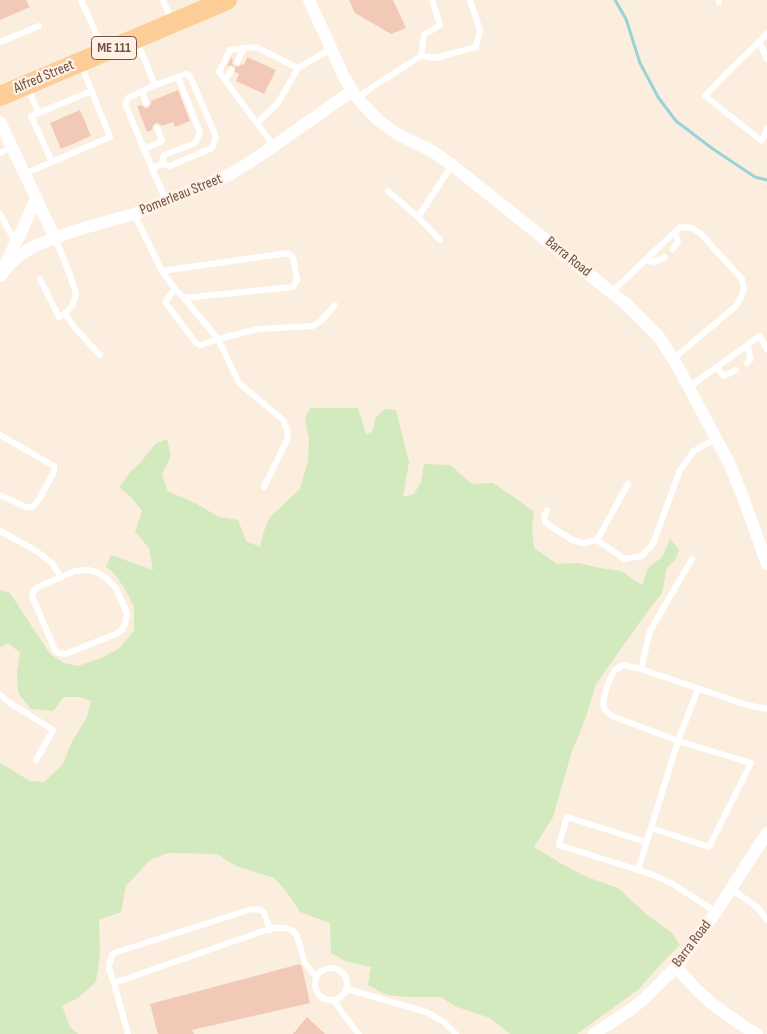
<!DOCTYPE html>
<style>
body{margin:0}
canvas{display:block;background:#fceede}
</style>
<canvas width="767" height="1034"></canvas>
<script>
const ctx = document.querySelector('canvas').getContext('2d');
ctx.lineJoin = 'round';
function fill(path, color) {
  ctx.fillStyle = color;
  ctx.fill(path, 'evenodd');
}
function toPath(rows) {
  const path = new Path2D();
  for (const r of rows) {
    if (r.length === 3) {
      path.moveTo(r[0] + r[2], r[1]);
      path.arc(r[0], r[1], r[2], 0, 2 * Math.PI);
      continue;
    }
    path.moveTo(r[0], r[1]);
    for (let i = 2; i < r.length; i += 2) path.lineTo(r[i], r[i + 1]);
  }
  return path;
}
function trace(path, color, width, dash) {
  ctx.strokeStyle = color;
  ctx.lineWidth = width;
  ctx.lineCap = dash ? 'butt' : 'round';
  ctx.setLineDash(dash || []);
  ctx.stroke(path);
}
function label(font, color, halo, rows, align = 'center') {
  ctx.font = font + ' "Sofia Sans Condensed",sans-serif';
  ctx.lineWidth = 4.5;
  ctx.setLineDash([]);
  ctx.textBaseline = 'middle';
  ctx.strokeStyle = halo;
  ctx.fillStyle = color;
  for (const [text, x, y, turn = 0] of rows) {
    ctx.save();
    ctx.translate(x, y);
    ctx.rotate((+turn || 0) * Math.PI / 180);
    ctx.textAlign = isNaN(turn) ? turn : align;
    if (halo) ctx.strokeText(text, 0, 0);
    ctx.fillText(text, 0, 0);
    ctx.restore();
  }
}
const green = toPath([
 [310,408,358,408,366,434,372,432,376,417,385,409,396,410,409,462,403,497,414,494,421,482,424,464,450,465,472,484,493,483,517,499,534,512,532,529,534,548,557,564,578,563,600,568,621,571,642,585,648,568,662,557,670,539,679,550,675,560,667,568,662,593,647,612,596,684,585,720,571,754,553,817,534,847,560,863,587,877,618,888,646,914,672,933,680,945,660,965,639,989,577,1034,510,1034,490,1018,454,1006,441,997,404,997,384,994,368,985,371,967,345,961,331,953,330,923,300,912,286,891,274,878,236,866,217,854,168,853,150,860,126,886,121,912,99,920,100,954,96,982,78,998,62,1006,70,1027,78,1034,0,1034,0,763,30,781,44,782,62,765,73,740,87,717,91,701,79,697,64,697,53,711,31,709,18,693,17,671,20,653,8,643,0,647,0,590,10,593,50,654,64,663,78,666,101,658,120,648,134,630,134,607,125,589,114,573,106,567,111,555,153,570,149,548,135,532,142,511,132,498,119,487,131,471,141,462,155,444,167,439,171,456,162,474,167,491,195,503,219,517,238,520,246,541,260,547,264,531,270,517,300,489,308,461,309,440,305,418]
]);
const stream = toPath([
 [615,0,626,19,640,63,658,97,676,121,713,149,755,177,767,180]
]);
const building = toPath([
 [0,0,26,0,30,7,0,20],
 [349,0,393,0,406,28,391,34,355,13],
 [247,57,276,70,264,94,236,81,239,74,235,72,235,67,231,65,227,67,231,58,233,59,232,62,233,65,238,67,242,64,244,65],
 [178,90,190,121,175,127,173,122,162,126,160,124,156,123,153,125,152,130,147,132,137,106,141,105,145,108,148,108,151,104,151,101],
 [80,110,91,136,61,149,50,123],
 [300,964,302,967,310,1003,192,1030,194,1034,158,1034,150,1004],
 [307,1017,325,1034,293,1034]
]);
const service = toPath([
 [81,0,104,51],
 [163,0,172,22],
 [719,2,719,0],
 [767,34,726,74,705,96,762,141,766,132,767,128],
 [759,41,767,59],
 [0,42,39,26],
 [137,42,155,85],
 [422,56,435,58,476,47,480,30,470,0],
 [237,62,244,48],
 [226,79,231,70],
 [27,87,39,113],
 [142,91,146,103],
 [357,98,374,86,421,56,424,35,440,25,432,0],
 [257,123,278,103,298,68,331,49],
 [273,145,219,72,230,50,256,47,298,68],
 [144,149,162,141,157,128],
 [0,153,12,147],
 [52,162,31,116,92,91],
 [162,164,164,155,195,143,200,133,178,77],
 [152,168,162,164,170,166,212,148,216,137,190,76,186,74,155,85,128,98,125,104,152,168,166,201],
 [24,174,110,137,81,65],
 [388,191,418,217,452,165],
 [0,214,16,243],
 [134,214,162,271,175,289,184,298,218,339,239,383,283,420,288,432,287,440,264,487],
 [418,217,440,240],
 [673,249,678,242,675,232],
 [646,260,654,262,665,257],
 [162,271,287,253,293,257,297,280,293,287,184,298],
 [40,279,59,317,65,313,71,307,76,296,75,290,69,272,55,238],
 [175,289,165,302,196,343,201,345,218,339,258,329,313,326,321,321,335,305],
 [612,292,680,227,692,228,701,234,742,279,744,289,741,297,736,306,673,359],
 [65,313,74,327,100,355],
 [747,363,751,359,747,345],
 [716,367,724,376,736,370],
 [689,387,760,336,767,349],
 [0,435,54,466,54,472,36,504,32,507,26,507,0,495],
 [547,510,544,517,546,523,572,540,583,543,597,540,624,559,642,556,653,544,680,470,694,451,717,438],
 [0,531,35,550,53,564,61,578],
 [597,540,628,484],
 [88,570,96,572,105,577,116,588,127,613,125,624,122,630,116,634,65,654,58,653,55,650,32,596,34,590,38,587,75,571,88,570],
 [641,669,650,631,692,559],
 [0,695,10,703,53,730,36,760],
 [651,828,709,847,751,763,678,741,698,689],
 [638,870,559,845,567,817,646,842],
 [731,889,757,907,767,920],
 [716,912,673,884,653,875,638,870,678,741,612,716,605,710,603,704,604,697,607,686,614,671,623,665,641,669,747,705,767,709],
 [331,984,16],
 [114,983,109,968,111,957,113,954,117,952,252,909,261,910,264,913,270,930],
 [347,989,426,1012,444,1022,456,1034],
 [334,1000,343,1014,359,1034],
 [128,1034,114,983,272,928,286,928,293,931,297,936,305,963,316,977]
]);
const minor = toPath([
 [309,0,344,77,357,98,378,120,397,134,432,151,452,165,626,304,659,337,677,365,729,463,743,497,767,564],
 [0,122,55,238],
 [4,267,23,228,36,199],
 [0,276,11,263,19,256,33,247,42,243,77,230,134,214,229,175,261,155,352,91],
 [676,967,695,988,711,1003,746,1028,757,1034],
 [594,1034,633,1008,645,998,676,967,716,912,767,833]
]);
const primary = toPath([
 [0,96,227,0]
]);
const shields = [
 [114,48,45]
];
const shieldNames = [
 ["ME 111",114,48]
];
const streetNames = [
 ["Alfred Street",44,77,-23],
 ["Pomerleau Street",181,195,-22],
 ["Barra Road",568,257,39],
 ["Barra Road",692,944,-53]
];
fill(green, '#d3e9be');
trace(stream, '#9ad2d7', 3);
fill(building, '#f1c9b6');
trace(service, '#fff', 6);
trace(minor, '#fff', 12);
trace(primary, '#fccd96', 20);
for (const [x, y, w] of shields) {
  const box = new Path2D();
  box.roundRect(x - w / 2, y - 11.5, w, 23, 4);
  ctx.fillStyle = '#fff2e4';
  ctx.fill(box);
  trace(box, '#725247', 1);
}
label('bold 14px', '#725247', null, shieldNames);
label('15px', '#725247', '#fff2e4', streetNames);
</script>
